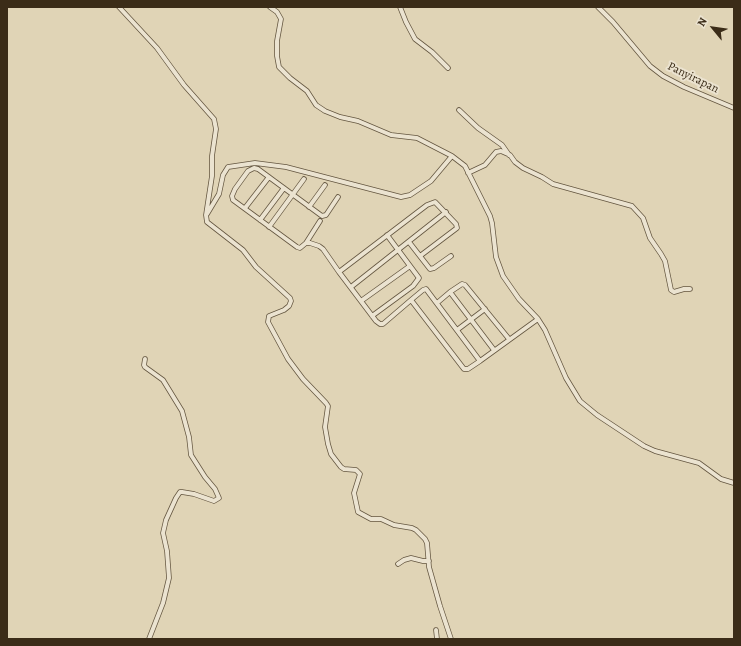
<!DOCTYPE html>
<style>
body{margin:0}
#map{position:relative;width:741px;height:646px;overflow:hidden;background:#e0d4b6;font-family:Alegreya,serif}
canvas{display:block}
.frame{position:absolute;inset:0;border:8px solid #3b2c18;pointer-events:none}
.north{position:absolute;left:693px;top:8px;width:40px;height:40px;-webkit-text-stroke:3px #ebe3d0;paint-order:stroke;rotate:299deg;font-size:11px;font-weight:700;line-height:16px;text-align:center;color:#3b2c18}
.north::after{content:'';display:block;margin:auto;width:14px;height:18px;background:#3b2c18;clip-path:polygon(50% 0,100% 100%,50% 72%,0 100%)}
</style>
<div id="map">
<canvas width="741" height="646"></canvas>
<div class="frame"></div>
<div class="north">N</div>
</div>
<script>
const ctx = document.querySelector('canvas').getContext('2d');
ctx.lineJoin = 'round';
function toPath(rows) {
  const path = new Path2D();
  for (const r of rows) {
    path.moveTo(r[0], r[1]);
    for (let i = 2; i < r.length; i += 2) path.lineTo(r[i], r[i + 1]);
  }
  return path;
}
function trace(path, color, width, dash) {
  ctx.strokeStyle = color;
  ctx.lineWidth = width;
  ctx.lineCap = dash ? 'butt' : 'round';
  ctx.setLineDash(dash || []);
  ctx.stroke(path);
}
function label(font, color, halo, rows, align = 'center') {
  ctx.font = font + ' Alegreya,serif';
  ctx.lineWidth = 4;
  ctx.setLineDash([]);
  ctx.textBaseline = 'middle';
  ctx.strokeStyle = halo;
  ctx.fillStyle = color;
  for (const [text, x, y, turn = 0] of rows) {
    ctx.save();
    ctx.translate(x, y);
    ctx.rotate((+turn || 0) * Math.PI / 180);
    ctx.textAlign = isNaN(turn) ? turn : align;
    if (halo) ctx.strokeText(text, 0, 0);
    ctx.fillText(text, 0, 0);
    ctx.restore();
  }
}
const street = toPath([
 [119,7,157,48,184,85,214,119,216,129,212,156,212,176,206,215,207,222,243,250,256,267,290,298,291,301,289,306,284,310,269,316,268,322,288,359,303,379,326,403,328,406,325,427,328,444,331,454,341,467,344,469,356,470,360,474,354,493,358,512,371,519,381,519,394,525,412,528,416,530,425,539,427,543,429,567,440,606,451,639],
 [270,7,277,12,281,19,277,41,277,56,279,67,290,78,307,91,316,105,325,111,340,117,358,121,391,135,417,138,452,156,465,166,490,216,492,223,496,257,503,276,519,299,538,319,545,330,566,378,580,401,597,415,644,446,655,451,699,463,721,479,734,483],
 [400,7,406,22,415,39,432,52,448,68],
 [598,7,613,22,650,66,663,76,684,87,734,108],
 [459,110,478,128,502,145,509,155],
 [468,173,485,165,496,152,501,151,510,155,515,162,523,168,542,177,553,184,632,206,643,218,650,238,661,254,665,261,671,290,674,292,684,289,690,289],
 [338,197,326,215,322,216,258,169,254,168,248,171,235,189,232,196,233,200,297,247,300,248,306,243,310,243,319,246,323,249,339,272,376,321,380,324,383,324,411,300,464,369,468,369,480,361],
 [309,207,325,185],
 [245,208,269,177],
 [207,214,219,194,223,175,228,167,255,163,286,167,401,197,410,195,431,181,452,156],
 [260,220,284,188],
 [269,227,304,179],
 [409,242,430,269,434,268,451,256],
 [306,243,320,221],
 [339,272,427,205,435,202,456,224,457,228,420,256],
 [351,287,446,212],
 [450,292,462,284,465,285,509,339],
 [411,300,423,290,426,289,480,361,538,319],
 [361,301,410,266],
 [437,303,450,292,494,350],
 [372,316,413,286,419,278,387,235],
 [457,330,485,309],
 [145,359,144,365,145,367,163,380,182,411,189,437,191,455,205,477,215,489,219,498,214,501,194,494,182,492,180,492,176,498,166,520,163,533,167,551,169,578,163,603,149,639],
 [398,564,404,560,411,558,423,561,429,561],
 [436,630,437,639]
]);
const streetNames = [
 ["Panyirapan",693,78,26]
];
trace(street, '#645640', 5.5);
trace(street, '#ebe3d0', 4);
label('12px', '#3b2c18', '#ebe3d0', streetNames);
</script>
